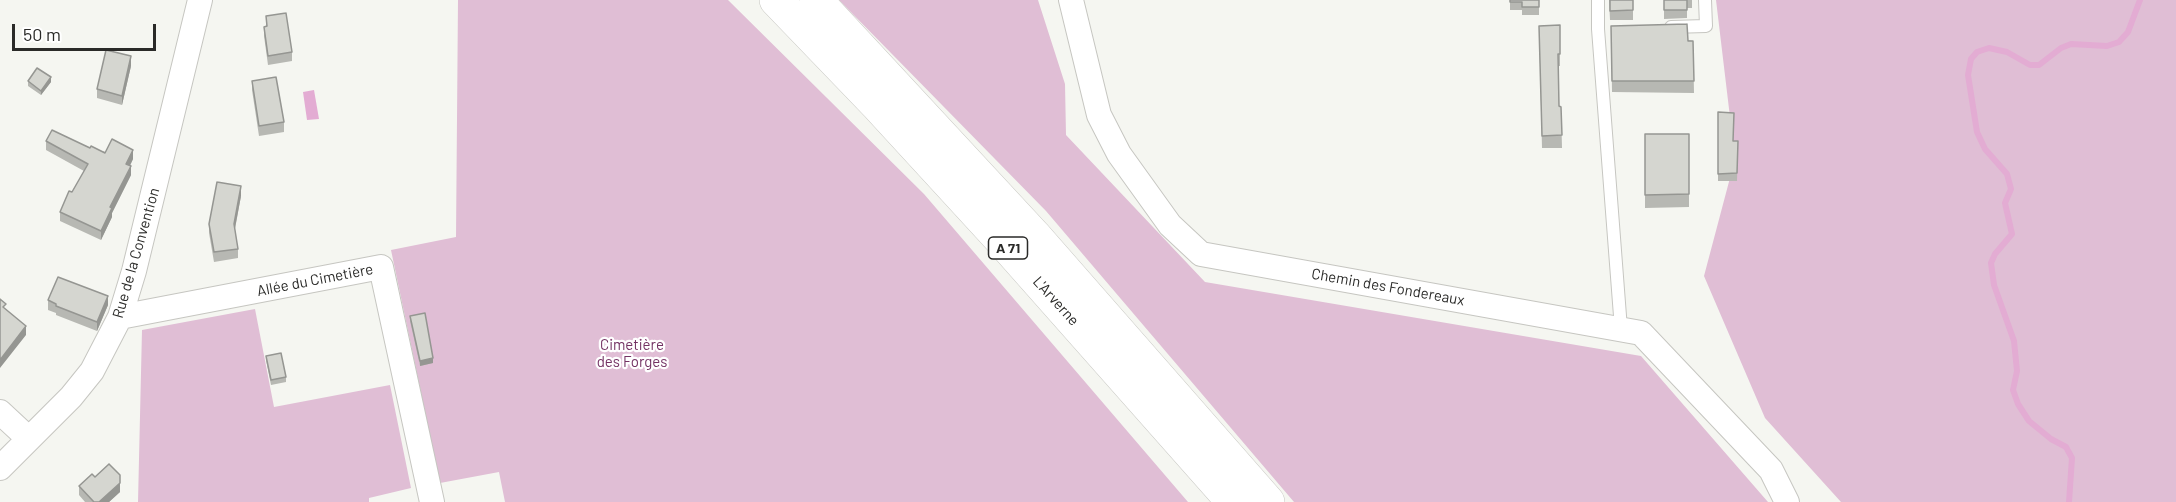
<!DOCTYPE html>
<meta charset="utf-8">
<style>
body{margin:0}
#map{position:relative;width:2176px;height:502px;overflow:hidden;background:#f5f6f1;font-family:Barlow,sans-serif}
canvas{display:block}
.scale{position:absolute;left:12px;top:24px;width:144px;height:27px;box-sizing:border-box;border:3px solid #2a2a28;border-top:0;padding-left:8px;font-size:18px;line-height:21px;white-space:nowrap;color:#2a2a28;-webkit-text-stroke:4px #fff;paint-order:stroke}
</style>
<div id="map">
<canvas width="2176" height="502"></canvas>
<div class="scale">50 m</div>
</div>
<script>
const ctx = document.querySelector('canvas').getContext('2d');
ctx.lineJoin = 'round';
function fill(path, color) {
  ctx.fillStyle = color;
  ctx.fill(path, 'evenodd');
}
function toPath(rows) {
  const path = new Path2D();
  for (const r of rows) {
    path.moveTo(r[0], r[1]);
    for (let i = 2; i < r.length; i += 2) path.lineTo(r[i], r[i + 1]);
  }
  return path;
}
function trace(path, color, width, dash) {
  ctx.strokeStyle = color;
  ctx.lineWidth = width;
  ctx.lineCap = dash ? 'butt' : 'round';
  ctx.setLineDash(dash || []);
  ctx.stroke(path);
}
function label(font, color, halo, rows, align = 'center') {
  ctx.font = font + ' Barlow,sans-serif';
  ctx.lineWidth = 4.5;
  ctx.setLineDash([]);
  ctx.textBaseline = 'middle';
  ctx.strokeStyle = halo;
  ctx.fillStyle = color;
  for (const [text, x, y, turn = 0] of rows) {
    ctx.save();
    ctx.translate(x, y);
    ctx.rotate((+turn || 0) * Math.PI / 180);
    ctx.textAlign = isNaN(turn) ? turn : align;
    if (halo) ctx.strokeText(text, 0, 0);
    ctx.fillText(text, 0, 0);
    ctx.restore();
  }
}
const green = toPath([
 [458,0,728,0,924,194,1188,502,505,502,499,472,440,483,391,250,456,237],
 [839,0,1038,0,1065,84,1066,135,1205,282,1641,356,1768,502,1294,502,1046,211],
 [1716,0,2176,0,2176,502,1841,502,1765,418,1704,276,1735,159],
 [255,309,274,407,390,385,411,488,369,498,369,502,138,502,142,330]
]);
const water = toPath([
 [314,90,319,119,307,120,303,92]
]);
const stream = toPath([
 [2069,502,2072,458,2066,447,2051,439,2029,421,2018,404,2013,390,2017,371,2014,341,1994,285,1991,263,1995,254,2012,234,2005,203,2011,189,2007,174,1985,149,1977,132,1968,75,1971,59,1977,52,1989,48,2007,52,2030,65,2039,65,2061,48,2071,44,2107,46,2119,42,2128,32,2140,0]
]);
const service = toPath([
 [1598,0,1598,29,1621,329],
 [1671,27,1706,26,1705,0]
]);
const minor = toPath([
 [1071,0,1099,115,1119,154,1170,225,1201,254,1641,333,1771,470,1787,502],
 [120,317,381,267,432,502],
 [0,412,29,439],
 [0,468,71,397,92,371,120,317,134,271,200,0]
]);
const motorway = toPath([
 [776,0,878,106,1002,241,1233,502],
 [816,0,1034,235,1268,502]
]);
const wall = toPath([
 [1510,0,1539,0,1539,15,1522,15,1522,10,1510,10],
 [1609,0,1633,0,1633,20,1610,20],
 [1664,0,1692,0,1692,8,1687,8,1687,18,1664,19],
 [266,16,292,52,292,61,268,65,264,36,264,27,266,26],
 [1560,25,1560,66,1558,66,1559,106,1561,107,1562,148,1542,148,1539,26],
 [1611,26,1693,41,1694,93,1612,92],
 [131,66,122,105,97,98,97,89],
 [28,81,51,82,41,95,28,86],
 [252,81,284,122,284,132,259,136,252,90],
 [1718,112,1733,141,1738,141,1737,181,1718,181],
 [1645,134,1689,134,1689,207,1645,208],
 [46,141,90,148,133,159,130,166,131,175,112,213,112,217,101,240,60,221,60,212,72,192,84,171,46,150],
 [241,196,235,229,238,249,238,258,214,262,209,233,209,224],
 [48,300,108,305,97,331,56,315,56,313,48,310],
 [410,316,433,363,420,366,410,321],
 [266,356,286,377,286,382,271,385,266,360],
 [95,477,120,492,109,502,85,502,79,495,79,486]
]);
const shadedWall = toPath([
 [131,56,131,66,122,105,122,96],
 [51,77,51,82,41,95,41,91],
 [133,150,133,159,126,173,126,164],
 [131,166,131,175,112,213,112,217,101,240,101,231,110,207],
 [241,186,241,196,234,233,234,224],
 [108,296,108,305,97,331,97,322],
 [26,326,26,335,0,368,0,360],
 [433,358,433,363,420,366,420,361],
 [120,483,120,492,109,502,99,502]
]);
const building = toPath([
 [1510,0,1539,0,1539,7,1522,7,1522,2,1510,2,1510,0],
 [1610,0,1633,0,1633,10,1610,11,1610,0],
 [1664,0,1687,0,1687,10,1664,10,1664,0],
 [286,13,292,52,268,56,264,27,267,26,266,16,286,13],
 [1687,24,1688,41,1693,41,1694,81,1612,81,1611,26,1687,24],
 [1560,25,1560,54,1558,54,1559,106,1561,107,1562,135,1542,136,1539,26,1560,25],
 [106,50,131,56,122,96,97,89,106,50],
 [37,68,51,77,41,91,28,81,37,68],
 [276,77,284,122,259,126,252,81,276,77],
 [1718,112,1734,113,1733,141,1738,141,1737,173,1718,174,1718,112],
 [52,130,90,148,91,146,105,153,112,139,133,150,126,164,131,166,110,207,112,208,101,231,60,212,69,191,72,192,88,164,46,141,52,130],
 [1645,134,1689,134,1689,194,1645,195,1645,134],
 [217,182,241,186,234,224,238,249,214,252,209,224,217,182],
 [58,277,108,296,97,322,56,306,56,304,48,300,58,277],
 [0,299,6,304,3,307,26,326,0,360,0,299],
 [425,313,433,358,420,361,410,316,425,313],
 [281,353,286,377,271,380,266,356,281,353],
 [109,464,120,475,120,483,99,502,94,502,79,486,92,474,95,477,109,464]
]);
const shields = [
 [1008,248,39]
];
const shieldNames = [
 ["A 71",1008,248]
];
const streetNames = [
 ["Rue de la Convention",136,253,-74],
 ["Allée du Cimetière",315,280,-11],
 ["Chemin des Fondereaux",1388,287,10],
 ["L'Arverne",1056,301,48]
];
const parkNames = [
 ["Cimetière",632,345],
 ["des Forges",632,362]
];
fill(green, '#e0bed5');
fill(water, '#e3acd3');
trace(stream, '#e3acd3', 6);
trace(service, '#c6c6c1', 14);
trace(minor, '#c6c6c1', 26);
trace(motorway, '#c6c6c1', 34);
trace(service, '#fff', 12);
trace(minor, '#fff', 24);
trace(motorway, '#fff', 33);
fill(wall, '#b7b8b3');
fill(shadedWall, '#959692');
fill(building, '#d5d6d0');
trace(building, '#959692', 1.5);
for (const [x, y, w] of shields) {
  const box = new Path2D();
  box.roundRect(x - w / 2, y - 11, w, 22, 4.5);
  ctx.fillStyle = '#fff';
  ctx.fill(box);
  trace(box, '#2a2a28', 1.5);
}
label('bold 14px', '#2a2a28', null, shieldNames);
label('15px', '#2a2a28', '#fff', streetNames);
label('15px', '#733263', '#fff', parkNames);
</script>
